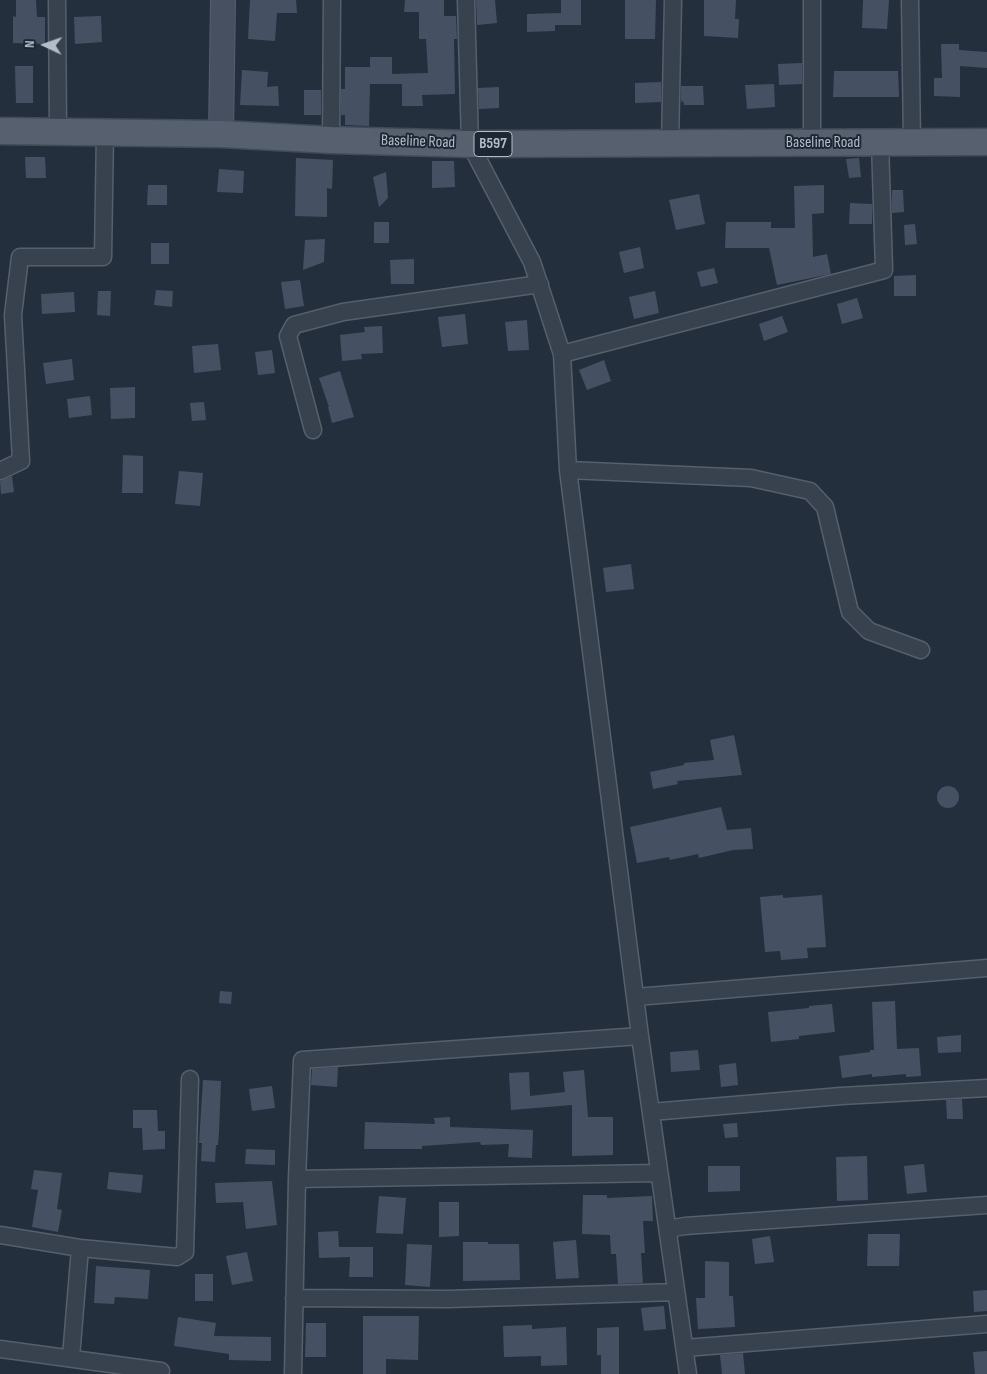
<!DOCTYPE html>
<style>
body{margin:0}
#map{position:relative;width:987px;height:1374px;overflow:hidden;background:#242f3e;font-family:"Sofia Sans Condensed",sans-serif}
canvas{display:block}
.north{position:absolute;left:20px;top:20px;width:50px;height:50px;-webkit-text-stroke:4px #1d2633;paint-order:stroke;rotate:273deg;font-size:14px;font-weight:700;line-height:20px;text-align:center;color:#b4bcc9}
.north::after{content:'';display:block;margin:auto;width:18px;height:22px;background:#b4bcc9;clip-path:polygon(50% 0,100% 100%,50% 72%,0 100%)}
</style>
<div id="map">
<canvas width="987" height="1374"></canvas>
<div class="north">N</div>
</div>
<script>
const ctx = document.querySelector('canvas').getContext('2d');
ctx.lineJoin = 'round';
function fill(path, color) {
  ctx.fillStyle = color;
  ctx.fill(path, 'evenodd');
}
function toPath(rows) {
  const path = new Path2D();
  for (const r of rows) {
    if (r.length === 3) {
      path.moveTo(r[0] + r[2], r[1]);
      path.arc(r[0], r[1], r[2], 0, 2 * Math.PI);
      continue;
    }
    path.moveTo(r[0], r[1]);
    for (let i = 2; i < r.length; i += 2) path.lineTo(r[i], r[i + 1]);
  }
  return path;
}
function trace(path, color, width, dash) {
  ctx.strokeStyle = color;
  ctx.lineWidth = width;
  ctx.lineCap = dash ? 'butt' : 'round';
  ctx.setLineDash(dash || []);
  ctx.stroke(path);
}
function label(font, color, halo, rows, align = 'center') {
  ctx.font = font + ' "Sofia Sans Condensed",sans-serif';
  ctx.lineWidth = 4;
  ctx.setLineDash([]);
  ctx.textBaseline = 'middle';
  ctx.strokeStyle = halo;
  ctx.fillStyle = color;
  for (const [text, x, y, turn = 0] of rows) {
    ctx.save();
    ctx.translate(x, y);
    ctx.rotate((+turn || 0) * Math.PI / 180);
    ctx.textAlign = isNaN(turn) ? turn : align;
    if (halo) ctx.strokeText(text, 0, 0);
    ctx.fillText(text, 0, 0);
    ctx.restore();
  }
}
const building = toPath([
 [16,0,36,0,37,17,45,17,45,44,13,43,13,16,16,17],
 [250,0,296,0,297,13,277,13,275,41,248,39],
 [405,0,444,0,444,16,456,16,457,39,454,39,455,94,422,95,423,106,402,106,402,84,370,84,369,126,345,125,345,115,341,115,341,89,345,89,345,67,370,67,370,57,392,57,392,74,428,73,426,39,419,39,419,12,404,12],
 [476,0,495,0,497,23,477,25],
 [561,0,581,0,581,25,555,25,555,31,527,32,527,14,561,13],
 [625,0,656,0,655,39,625,39],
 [704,0,736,0,735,19,739,19,738,38,704,36],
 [863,0,889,0,887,29,862,28],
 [101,16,102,42,75,44,74,17],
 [941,44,959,44,959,50,987,52,987,68,960,66,960,97,934,96,934,78,942,78],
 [802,63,802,84,779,85,778,64],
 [15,66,33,66,33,103,16,103],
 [242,70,268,72,267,87,278,86,279,106,240,105],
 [834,71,898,71,899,97,833,97],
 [661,82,661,102,635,103,635,83],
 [774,84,775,107,747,109,745,85],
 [681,86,703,86,704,105,684,105,683,101,681,102],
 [499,87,499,108,479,109,478,88],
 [304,90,321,90,321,115,304,115],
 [25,157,45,157,46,178,26,178],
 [296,158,333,160,332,189,327,188,327,217,295,216],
 [859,158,861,177,849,178,846,159],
 [432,161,454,161,455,187,432,188],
 [219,169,244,171,243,193,217,192],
 [386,172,388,198,379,207,373,177],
 [148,185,167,185,167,205,147,205],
 [824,185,824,213,812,214,813,257,827,254,831,274,777,285,769,248,725,248,726,222,771,222,771,228,795,228,794,186],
 [892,190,903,190,904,212,892,213],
 [699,194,705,224,676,230,669,200],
 [850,203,872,204,872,224,849,224],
 [374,222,389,222,389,243,374,243],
 [915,224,917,244,905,245,904,225],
 [325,239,324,262,303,270,305,240],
 [151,243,169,243,169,264,151,264],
 [640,247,644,268,624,273,619,252],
 [414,259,414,284,391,284,390,260],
 [714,268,718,283,701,287,697,272],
 [916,275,916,296,894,296,894,276],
 [300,280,304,306,285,309,281,282],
 [156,290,173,291,172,307,154,305],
 [98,291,111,291,110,316,97,315],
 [655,291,659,313,634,319,629,297],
 [74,292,75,312,42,314,41,294],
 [857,298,863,318,842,324,837,304],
 [465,314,468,344,442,347,438,317],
 [782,316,788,332,764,341,759,324],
 [527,320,529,350,508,351,505,322],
 [382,326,383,353,361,354,362,359,342,361,340,335,365,332,364,327],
 [218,344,221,370,194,373,192,346],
 [272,350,275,373,258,375,255,352],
 [72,359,74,380,46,384,43,363],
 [604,360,611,381,587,390,579,370],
 [340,371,354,417,332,423,328,407,329,407,319,378],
 [135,387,135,418,111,419,110,388],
 [90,396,92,415,69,418,67,399],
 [204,402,206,420,192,421,190,403],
 [123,455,143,456,143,493,122,493],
 [179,471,203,473,200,506,175,504],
 [12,476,14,492,1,494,0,481],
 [631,564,634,589,606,592,603,568],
 [734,735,742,775,677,781,678,784,653,789,650,772,684,765,684,763,714,760,710,740],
 [948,797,11],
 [721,807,727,830,751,828,753,849,733,850,699,858,698,854,670,860,669,857,637,863,630,827],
 [783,895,783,898,822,895,826,947,807,948,808,958,781,960,780,951,765,952,760,897],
 [220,991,232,992,231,1004,219,1003],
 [895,1001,897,1049,919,1048,921,1076,906,1077,906,1074,872,1077,872,1074,842,1078,839,1056,870,1052,870,1050,874,1050,872,1002],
 [832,1004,835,1032,799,1036,799,1039,771,1042,768,1012,809,1008,809,1006],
 [961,1035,961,1052,938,1053,937,1037],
 [698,1050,700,1070,671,1072,670,1052],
 [736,1063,738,1085,721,1087,719,1065],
 [338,1067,337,1087,311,1085,312,1069],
 [584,1070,588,1117,613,1117,613,1155,572,1156,572,1105,511,1110,509,1073,529,1072,530,1096,565,1092,563,1072],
 [203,1080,221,1081,219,1132,218,1145,216,1145,215,1162,201,1161,202,1143,199,1143],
 [272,1086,275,1108,252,1111,249,1089],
 [962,1099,963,1119,947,1119,946,1100],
 [133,1110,157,1110,158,1131,165,1131,165,1149,143,1150,142,1128,133,1128],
 [450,1117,450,1127,533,1130,532,1158,508,1157,509,1144,481,1145,480,1142,422,1146,422,1149,364,1149,365,1122,435,1124,434,1118],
 [737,1123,738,1137,725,1138,723,1124],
 [246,1149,275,1150,275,1165,245,1164],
 [867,1156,868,1200,837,1201,836,1157],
 [924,1164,927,1192,907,1194,904,1166],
 [708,1166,740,1166,740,1191,708,1192],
 [34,1170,62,1173,57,1209,62,1210,58,1232,32,1227,38,1190,31,1189],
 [109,1172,143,1175,141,1193,107,1189],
 [272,1181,277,1225,246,1229,243,1202,216,1203,215,1183],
 [583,1195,607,1195,607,1198,652,1196,653,1221,643,1221,645,1253,641,1253,643,1283,618,1284,616,1254,611,1254,610,1235,582,1234],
 [379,1196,406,1198,403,1234,376,1233],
 [439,1202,459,1202,459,1236,439,1237],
 [338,1231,339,1247,373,1247,373,1277,349,1277,350,1257,319,1258,318,1232],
 [868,1234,900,1234,899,1266,867,1266],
 [770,1236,774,1262,755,1264,752,1239],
 [576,1240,579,1278,556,1279,553,1242],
 [463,1242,488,1242,488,1244,519,1244,520,1280,463,1281],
 [407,1244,432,1245,430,1287,405,1285],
 [247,1252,253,1281,232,1285,226,1256],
 [705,1261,729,1262,729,1296,733,1296,735,1327,698,1329,696,1298,705,1298],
 [96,1266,150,1270,148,1299,115,1297,114,1304,94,1303],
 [195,1274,213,1274,213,1301,195,1301],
 [987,1290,987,1311,974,1312,973,1291],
 [664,1306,666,1329,644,1331,641,1308],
 [363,1316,419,1316,418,1360,386,1359,386,1374,363,1374],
 [178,1317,216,1323,214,1336,271,1337,271,1361,229,1360,229,1354,174,1346],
 [306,1323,326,1323,326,1357,305,1357],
 [532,1325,532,1329,566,1327,567,1365,541,1366,541,1356,504,1357,503,1326],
 [619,1327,619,1374,601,1374,601,1355,597,1355,597,1328],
 [987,1351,987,1374,975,1374,973,1352],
 [743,1353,745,1374,722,1374,720,1355]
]);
const street = toPath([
 [57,0,58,131],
 [466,0,470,144,532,262,562,354,568,470,640,1036,688,1374],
 [910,0,912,142],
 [331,140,332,0],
 [670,143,673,0],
 [812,143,812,0],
 [562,354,884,270,880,142],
 [313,430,288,336,294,325,343,312,540,284],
 [568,470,751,478,810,491,825,507,850,612,869,631,921,650],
 [0,471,21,461,13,315,20,257,103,257,105,131],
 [636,997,987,968],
 [651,1112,841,1096,987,1088],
 [297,1179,659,1173],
 [668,1229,685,1226,987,1205],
 [0,1235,80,1248,177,1257,185,1252,190,1079],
 [294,1298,448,1299,676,1292],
 [685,1348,987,1324],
 [0,1349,161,1371],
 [71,1357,80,1248],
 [293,1374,297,1179,302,1060,640,1036]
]);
const secondary = toPath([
 [221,134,223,0]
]);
const primary = toPath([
 [0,131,221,134,331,140,470,144,987,142]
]);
const shields = [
 [493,144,38]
];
const shieldNames = [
 ["B597",493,144]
];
const streetNames = [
 ["Baseline Road",418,142,2],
 ["Baseline Road",823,143]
];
fill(building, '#455162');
trace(street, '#565f6c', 19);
trace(secondary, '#565f6c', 26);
trace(primary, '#414a57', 29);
trace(street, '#38414e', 16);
trace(secondary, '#465061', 24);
trace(primary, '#56606e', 26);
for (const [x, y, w] of shields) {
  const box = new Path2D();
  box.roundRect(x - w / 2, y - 12.5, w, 25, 4);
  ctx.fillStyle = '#1d2633';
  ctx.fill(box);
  trace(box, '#b4bcc9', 1);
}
label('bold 15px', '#b4bcc9', null, shieldNames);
label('16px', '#b4bcc9', '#1d2633', streetNames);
</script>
